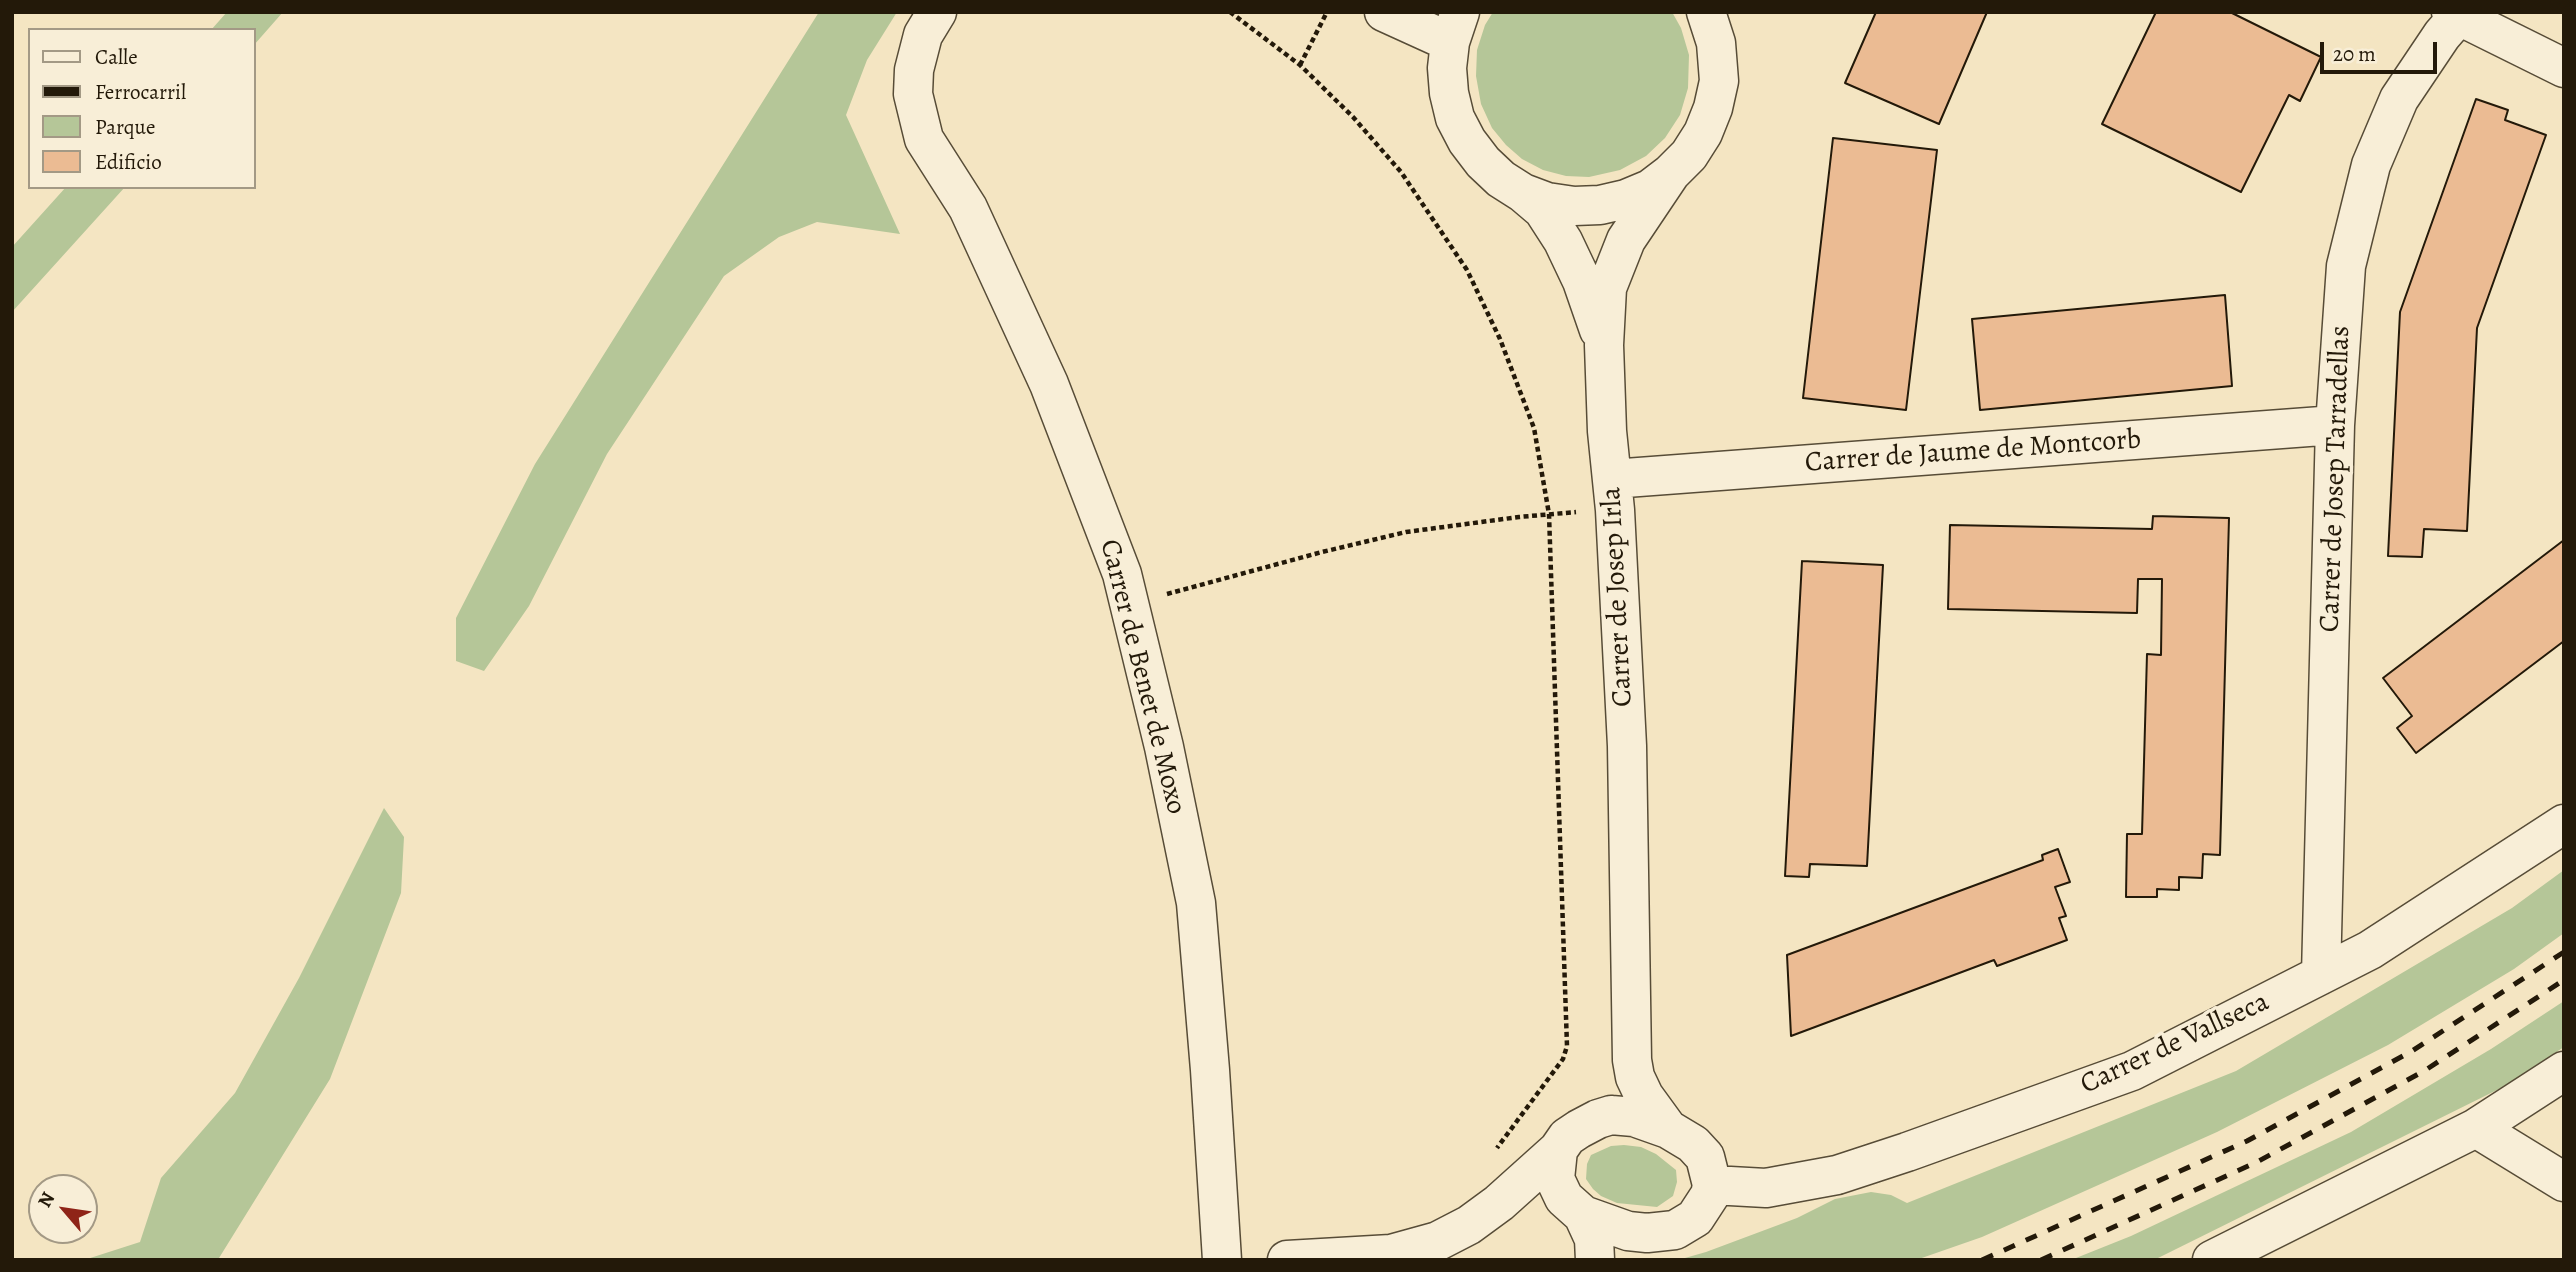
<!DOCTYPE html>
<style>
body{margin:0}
#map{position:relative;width:2576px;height:1272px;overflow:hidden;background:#f4e5c2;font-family:Alegreya,serif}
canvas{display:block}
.frame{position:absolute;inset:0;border:14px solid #231909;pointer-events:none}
.legend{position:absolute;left:28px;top:28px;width:228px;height:161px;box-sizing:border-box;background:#f8eed7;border:2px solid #a39985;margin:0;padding:9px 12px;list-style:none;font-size:21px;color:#231909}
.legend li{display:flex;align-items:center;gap:14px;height:35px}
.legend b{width:35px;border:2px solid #a39985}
.north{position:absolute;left:28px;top:1174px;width:70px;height:70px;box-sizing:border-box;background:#f8eed7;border:2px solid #a39985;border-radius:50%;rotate:299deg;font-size:19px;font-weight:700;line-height:28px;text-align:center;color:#231909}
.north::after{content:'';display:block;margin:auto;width:24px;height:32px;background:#8f2418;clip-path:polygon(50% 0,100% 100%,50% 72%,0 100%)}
.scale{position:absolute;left:2320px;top:42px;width:117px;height:32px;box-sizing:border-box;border:4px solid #231909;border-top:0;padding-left:9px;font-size:21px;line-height:24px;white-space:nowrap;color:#231909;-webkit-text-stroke:5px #f8eed7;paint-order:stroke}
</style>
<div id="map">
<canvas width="2576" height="1272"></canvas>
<div class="frame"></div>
<ul class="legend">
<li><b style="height:9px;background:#f8eed7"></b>Calle</li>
<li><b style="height:9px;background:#231909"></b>Ferrocarril</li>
<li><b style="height:19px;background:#b5c698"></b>Parque</li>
<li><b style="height:19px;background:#ebbb93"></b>Edificio</li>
</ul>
<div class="north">N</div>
<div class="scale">20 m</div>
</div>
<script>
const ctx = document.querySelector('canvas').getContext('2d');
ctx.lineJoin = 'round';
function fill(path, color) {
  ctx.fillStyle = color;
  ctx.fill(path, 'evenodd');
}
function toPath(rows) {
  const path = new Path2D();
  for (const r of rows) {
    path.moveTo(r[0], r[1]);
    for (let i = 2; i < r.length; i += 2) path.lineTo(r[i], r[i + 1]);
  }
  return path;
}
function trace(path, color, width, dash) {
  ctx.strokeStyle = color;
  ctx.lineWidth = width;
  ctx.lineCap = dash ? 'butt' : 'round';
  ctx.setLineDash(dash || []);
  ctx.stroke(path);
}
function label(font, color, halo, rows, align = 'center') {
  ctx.font = font + ' Alegreya,serif';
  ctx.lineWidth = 7;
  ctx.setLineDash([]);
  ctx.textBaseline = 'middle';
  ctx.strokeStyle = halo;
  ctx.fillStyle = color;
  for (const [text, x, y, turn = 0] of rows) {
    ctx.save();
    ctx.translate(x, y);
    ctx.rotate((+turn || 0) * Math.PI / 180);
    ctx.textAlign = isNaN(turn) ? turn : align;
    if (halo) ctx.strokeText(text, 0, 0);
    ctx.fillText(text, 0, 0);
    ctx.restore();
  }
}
const green = toPath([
 [227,12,283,12,254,45,254,30,211,30],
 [819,12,897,12,867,60,846,115,900,234,817,222,779,237,724,276,607,454,529,606,484,671,456,661,456,618,535,464],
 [1493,12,1672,12,1681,28,1689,55,1688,88,1680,115,1665,138,1646,156,1620,170,1589,177,1566,176,1543,170,1522,159,1506,145,1492,128,1481,104,1476,76,1477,50,1485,25],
 [66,187,125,187,12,312,12,247],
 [384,808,404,837,401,893,330,1079,219,1258,216,1260,84,1260,140,1242,161,1178,235,1093,299,978],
 [2564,870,2564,933,2514,969,2388,1045,2217,1132,1982,1237,1916,1260,1678,1260,1706,1252,1797,1218,1835,1199,1871,1192,1891,1195,1907,1203,2236,1071,2512,908],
 [2564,1001,2564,1047,2501,1088,2154,1260,2071,1260,2131,1236,2351,1132,2491,1049],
 [1624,1145,1641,1147,1656,1154,1676,1170,1677,1182,1673,1196,1657,1207,1617,1203,1601,1196,1593,1189,1586,1179,1587,1164,1591,1155,1611,1146]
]);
const building = toPath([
 [1876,12,1987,12,1939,124,1845,83,1876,12],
 [2156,12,2230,12,2321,57,2300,101,2289,95,2241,192,2102,124,2156,12],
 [2476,99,2508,110,2505,120,2546,135,2477,328,2467,531,2424,529,2422,557,2388,556,2400,312,2476,99],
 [1833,138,1937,150,1906,410,1803,398,1833,138],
 [2225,295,2232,386,1980,410,1972,319,2225,295],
 [2153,516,2229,518,2220,855,2203,854,2202,878,2179,877,2179,890,2157,889,2157,897,2126,897,2127,834,2142,834,2147,654,2161,655,2162,579,2138,579,2137,613,1948,609,1950,525,2152,529,2153,516],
 [2564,540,2564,641,2416,753,2397,728,2412,716,2383,678,2564,540],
 [1802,561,1883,565,1867,866,1810,864,1809,877,1785,876,1802,561],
 [2058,849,2070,882,2055,887,2066,916,2059,918,2067,940,1997,966,1994,960,1791,1036,1787,955,2043,860,2042,855,2058,849]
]);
const path = toPath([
 [1230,12,1300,65,1353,117,1401,172,1467,270,1500,339,1534,428,1549,514,1567,1046,1563,1059,1497,1148],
 [1300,65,1327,12],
 [1167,594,1322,552,1406,532,1519,517,1576,512]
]);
const minor = toPath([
 [937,12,923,35,914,70,913,94,924,139,968,208,1049,384,1122,574,1164,747,1196,903,1210,1070,1222,1260],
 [1384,12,1450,42],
 [1460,12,1450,42,1447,68,1449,93,1455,118,1467,141,1483,162,1501,179,1523,193,1547,202,1574,206,1600,205,1626,199,1650,189,1671,173,1689,155,1703,133,1713,108,1719,81,1716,43,1706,12],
 [2451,12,2564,68],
 [1523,193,1543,210,1563,241,1582,281,1599,330],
 [1612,479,2335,425],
 [2321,975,2335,425,2346,266,2371,165,2399,99,2442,35,2462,12],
 [1611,1115,1634,1117,1668,1129,1693,1144,1705,1157,1712,1185,1710,1195,1695,1218,1675,1230,1647,1233,1628,1231,1583,1215,1564,1198,1555,1179,1558,1150,1567,1137,1579,1129,1598,1119,1611,1115],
 [2476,1128,2564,1182],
 [1668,1129,1644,1096,1635,1077,1632,1060,1627,746,1615,510,1607,431,1604,345,1607,288,1626,240,1671,173],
 [1712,1185,1766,1188,1837,1175,1907,1152,2132,1071,2370,950,2564,824],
 [1583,1215,1594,1239,1595,1260],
 [1287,1260,1391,1254,1438,1241,1469,1225,1499,1203,1558,1150],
 [2212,1260,2476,1128,2564,1071]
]);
const rail = toPath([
 [1982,1260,2247,1141,2412,1051,2564,952],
 [2041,1260,2257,1162,2424,1071,2564,980]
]);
const streetNames = [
 ["Carrer de Jaume de Montcorb",1973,452,-4],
 ["Carrer de Josep Tarradellas",2336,479,-88],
 ["Carrer de Josep Irla",1618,597,-93],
 ["Carrer de Benet de Moxo",1142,677,76],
 ["Carrer de Vallseca",2175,1044,-25]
];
fill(green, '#b5c698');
fill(building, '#ebbb93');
trace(building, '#231909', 2);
trace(minor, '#574c37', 41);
trace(path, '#231909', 4.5, [5, 3.5]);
trace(minor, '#f8eed7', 38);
trace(rail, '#231909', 5, [12, 12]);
label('28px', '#231909', '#f8eed7', streetNames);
</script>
